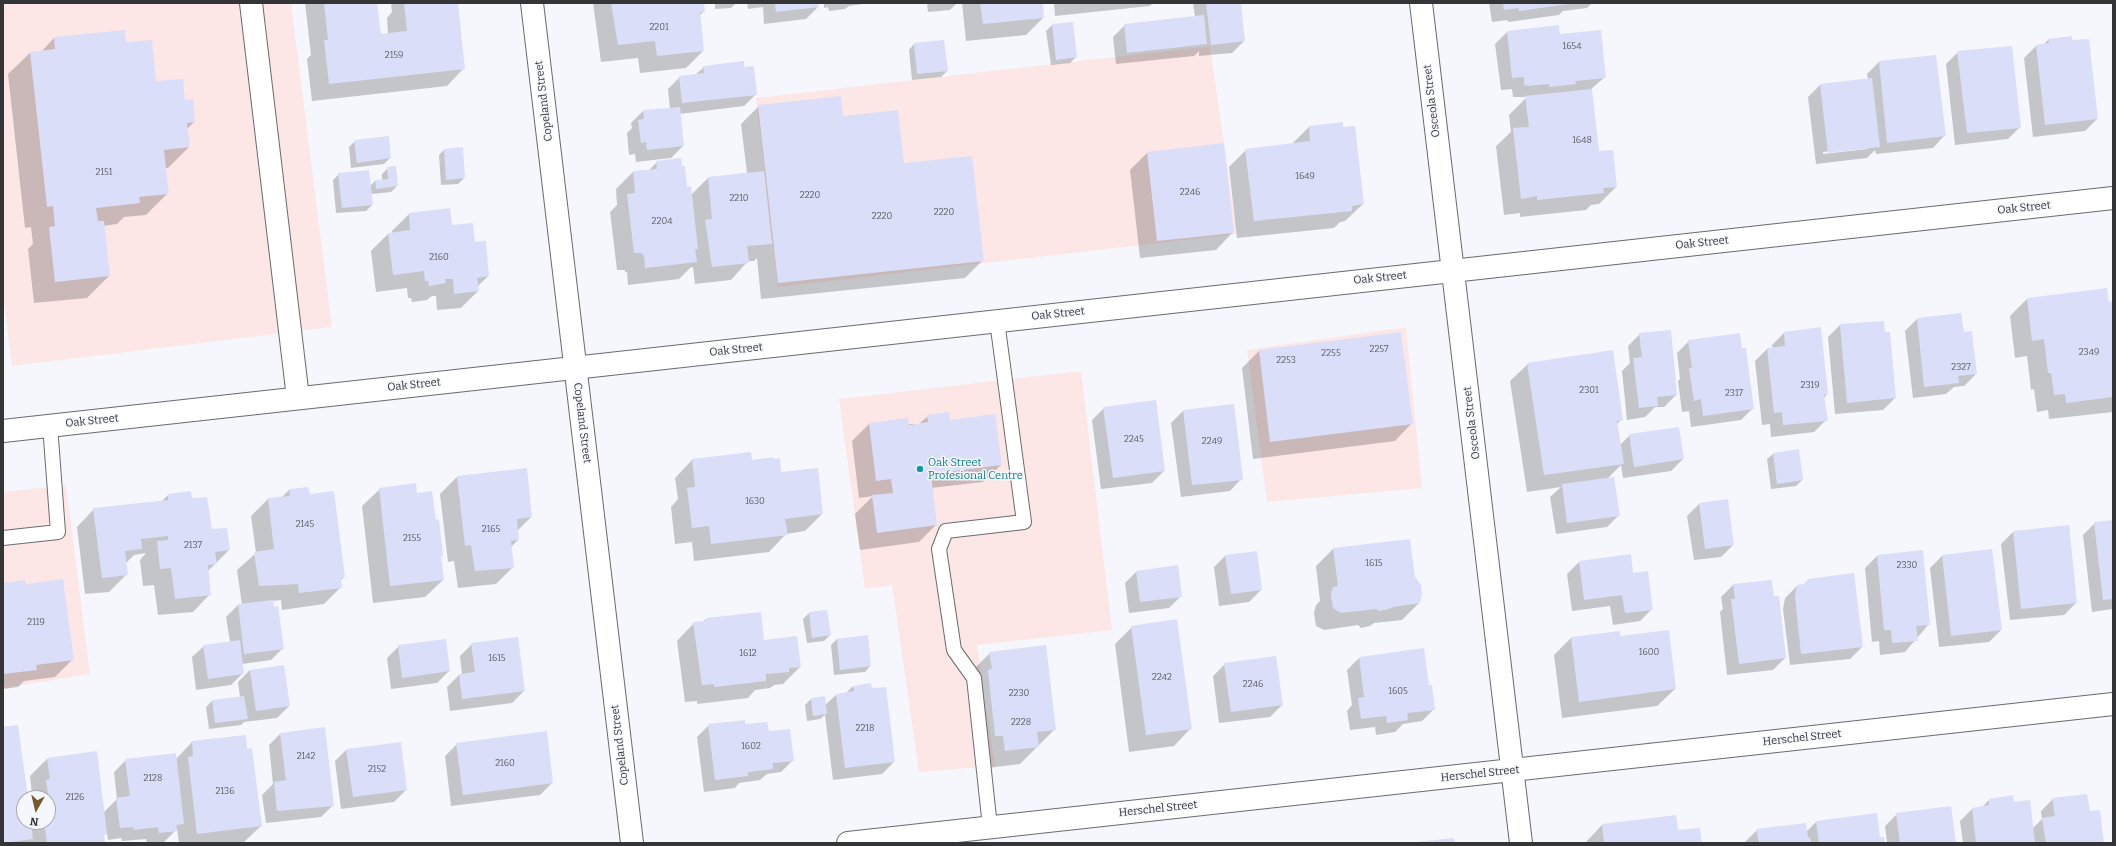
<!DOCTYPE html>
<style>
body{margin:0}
#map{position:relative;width:2116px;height:846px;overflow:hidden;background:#f5f7fc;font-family:Bitter,serif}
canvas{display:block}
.frame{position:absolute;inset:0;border:4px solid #343537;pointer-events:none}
.north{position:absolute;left:16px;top:790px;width:40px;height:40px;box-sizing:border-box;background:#f5f7fc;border:1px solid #a8a9ad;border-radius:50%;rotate:188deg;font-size:11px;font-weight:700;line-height:16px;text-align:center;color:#343537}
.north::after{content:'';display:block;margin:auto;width:14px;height:18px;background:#75592c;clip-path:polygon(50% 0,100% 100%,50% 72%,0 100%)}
</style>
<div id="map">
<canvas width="2116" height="846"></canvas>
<div class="frame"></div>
<div class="north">N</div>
</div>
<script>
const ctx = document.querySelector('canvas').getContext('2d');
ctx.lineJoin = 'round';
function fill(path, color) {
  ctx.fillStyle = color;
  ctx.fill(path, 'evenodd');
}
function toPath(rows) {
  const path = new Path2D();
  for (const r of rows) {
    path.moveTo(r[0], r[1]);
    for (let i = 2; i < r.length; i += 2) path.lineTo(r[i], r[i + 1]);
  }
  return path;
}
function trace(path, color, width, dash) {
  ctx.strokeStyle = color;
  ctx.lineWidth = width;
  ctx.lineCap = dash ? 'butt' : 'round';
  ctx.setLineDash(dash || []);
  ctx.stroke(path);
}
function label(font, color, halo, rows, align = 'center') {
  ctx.font = font + ' Bitter,serif';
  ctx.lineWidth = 3;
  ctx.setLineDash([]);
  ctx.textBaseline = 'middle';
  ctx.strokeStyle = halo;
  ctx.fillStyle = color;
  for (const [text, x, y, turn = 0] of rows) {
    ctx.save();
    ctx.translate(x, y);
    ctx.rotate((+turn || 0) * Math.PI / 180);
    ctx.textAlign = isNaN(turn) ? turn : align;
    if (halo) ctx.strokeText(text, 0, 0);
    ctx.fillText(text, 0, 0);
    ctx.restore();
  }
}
const commercial = toPath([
 [3,3,291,3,332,327,12,366,3,294],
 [1210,46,1237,234,778,287,756,98],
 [1406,327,1422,488,1267,502,1247,350],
 [1081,371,1112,630,977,645,995,766,919,772,892,585,865,589,839,399],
 [66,485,90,674,3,688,3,492]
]);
const shadow = toPath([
 [305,3,371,3,380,36,388,35,387,18,392,12,391,3,457,3,464,68,447,86,312,101,307,59,311,55],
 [593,3,703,3,704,11,699,16,703,51,686,68,640,73,638,58,601,62],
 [715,3,736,3,731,8,715,9],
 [747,3,818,3,818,7,806,19,764,24,763,7,748,9],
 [824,3,870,3,849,6,845,9,829,11,828,7,824,8],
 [927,3,957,3,950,10,928,12],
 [962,3,1042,3,1043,18,1026,35,966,41],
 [1054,3,1153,3,1150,6,1055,16],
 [1193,3,1240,3,1244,41,1232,53,1199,56,1199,51,1194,56,1116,64,1113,37,1125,25,1195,17],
 [1489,3,1592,3,1587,8,1563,11,1559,15,1508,22,1507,20,1492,22],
 [1052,25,1076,57,1070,63,1051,65,1046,31],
 [1507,32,1559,35,1605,77,1591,89,1598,152,1616,187,1599,204,1591,205,1586,210,1520,217,1520,213,1504,215,1496,146,1511,132,1509,115,1527,97,1513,97,1512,89,1501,90,1495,44],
 [54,38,126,43,155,82,184,102,194,122,187,129,189,147,168,168,165,168,168,193,146,215,124,217,117,224,103,226,109,276,87,298,34,303,28,249,33,244,31,227,25,228,8,74,30,53,41,52],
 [2049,39,2097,119,2085,131,2033,137,2024,58,2036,46,2043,45],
 [914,44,947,71,941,77,912,80,909,50],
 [1958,52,2020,127,2008,139,1955,145,1946,64],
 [1935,56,1944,136,1933,148,1876,154,1875,150,1867,158,1816,164,1808,97,1820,85,1868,80,1867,74,1879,62],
 [1867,147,1867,149,1823,154,1823,152],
 [704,67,743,68,756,94,744,106,679,114,683,146,671,158,636,162,635,154,629,155,627,133,632,128,631,123,643,111,670,109,668,89,680,77,695,75],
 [759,106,842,117,903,164,983,260,965,278,761,299,757,258,754,261,748,261,731,280,695,284,693,267,690,268,679,279,628,285,627,272,625,272,625,270,617,270,610,212,617,205,616,189,633,172,648,171,657,162,686,188,691,195,708,178,747,173,741,124],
 [1309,127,1363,204,1345,221,1340,222,1334,228,1237,238,1229,167,1246,150,1292,144],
 [355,141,390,158,384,164,351,168,349,147],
 [1223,144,1233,232,1216,250,1140,258,1130,170,1147,153],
 [445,149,464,178,458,184,441,185,439,155],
 [388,168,397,186,391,192,371,194,372,205,366,211,336,213,333,180,339,174,370,186,375,181,382,180,382,174],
 [449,209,451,226,474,243,488,276,477,287,478,291,461,308,437,310,436,296,432,296,427,300,412,302,411,298,408,298,407,288,376,292,371,251,388,234,392,233,392,231,409,214],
 [2106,289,2108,303,2113,310,2113,412,2049,419,2048,410,2037,412,2034,389,2031,390,2027,356,2015,358,2010,316,2027,299],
 [1961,314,1963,333,1976,374,1964,386,1954,387,1946,394,1913,398,1905,331,1917,319],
 [1883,322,1895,398,1883,410,1835,414,1828,337,1840,325],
 [1784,333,1827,394,1824,398,1826,420,1814,432,1771,437,1770,424,1762,425,1755,361,1767,349,1773,348,1772,345],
 [1640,334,1676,395,1664,407,1655,407,1645,417,1627,420,1622,371,1630,363,1628,346],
 [1689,341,1753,408,1741,420,1691,427,1689,411,1682,412,1678,381,1680,379,1677,353],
 [1259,351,1412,423,1395,441,1253,459,1242,368],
 [1528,364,1622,419,1617,424,1620,445,1630,435,1683,459,1671,471,1623,478,1621,465,1607,479,1619,515,1607,527,1556,534,1550,497,1561,487,1527,492,1510,381],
 [1233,405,1241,479,1230,491,1181,497,1171,423,1183,411],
 [1104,408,1164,471,1152,483,1101,489,1092,420],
 [928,416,949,421,1001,465,983,482,931,488,936,525,919,542,860,550,855,514,873,496,859,498,852,441,869,424,919,424],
 [1798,450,1802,480,1796,486,1771,489,1767,459,1773,454],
 [692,460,751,461,781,473,822,514,805,531,786,534,769,552,694,561,692,542,675,544,671,507,678,499,675,478],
 [457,477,531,517,517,531,518,540,511,547,513,567,496,584,458,588,454,561,448,562,440,494],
 [380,489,416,494,440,558,443,580,425,597,373,603,362,506],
 [289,490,309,495,344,577,340,581,341,587,324,604,282,610,281,600,272,601,283,648,271,660,242,664,243,673,231,685,196,690,192,657,204,646,230,642,226,617,238,605,242,605,237,570,256,553,251,516,268,499,281,498],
 [168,495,192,499,211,530,229,550,208,571,210,594,193,612,158,615,154,585,143,586,140,560,146,553,134,555,125,564,127,574,109,592,85,594,77,527,94,509,161,502],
 [1727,500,1733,545,1721,557,1694,560,1687,516,1699,504],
 [2113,521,2113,609,2092,612,2083,535,2095,523],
 [2013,532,2076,603,2064,615,2010,620,2001,544],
 [1333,549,1414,578,1419,603,1402,620,1374,623,1370,626,1361,628,1358,625,1324,630,1316,626,1314,613,1316,605,1320,601,1316,566],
 [1922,551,1929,624,1905,652,1880,655,1879,641,1872,642,1865,568,1877,556],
 [1226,555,1261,590,1249,602,1219,606,1214,567],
 [1942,556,2001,630,1989,642,1939,647,1930,568],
 [1579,562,1633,574,1652,609,1640,621,1613,625,1610,606,1572,611,1567,574],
 [1137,571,1181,596,1169,608,1129,613,1125,583],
 [1771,582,1785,658,1773,670,1727,675,1720,612,1723,609,1721,597,1733,585],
 [3,584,25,585,72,660,55,677,24,681,18,687,3,689],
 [1804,585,1862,647,1850,659,1790,665,1783,609,1785,598,1797,586],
 [809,613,830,635,824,641,807,643,803,619],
 [706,619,763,641,800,667,783,684,774,685,770,688,755,690,748,698,697,704,697,701,685,702,677,641,694,623,703,622],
 [1132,627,1191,728,1174,746,1129,752,1115,644],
 [867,636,870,666,865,672,834,675,831,645,837,639],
 [1619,637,1675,689,1657,706,1562,718,1554,655,1571,638],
 [472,644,524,691,512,703,450,711,447,687,459,675,462,675,460,656],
 [399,646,449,671,437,683,391,689,387,658],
 [990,653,1054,730,1020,764,988,768,973,670],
 [1359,658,1428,687,1434,709,1422,721,1403,724,1395,732,1376,735,1375,727,1350,730,1347,711,1352,705,1347,670],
 [1225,664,1282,705,1270,717,1219,723,1213,676],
 [250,670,289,706,277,718,244,722,241,725,209,729,206,707,212,701,240,697,238,682],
 [853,686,894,762,882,774,833,780,825,715,820,719,807,721,805,705,811,699,825,705,836,695,846,693],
 [709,725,744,725,768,732,793,760,781,772,767,774,760,780,739,783,735,788,704,792,697,737],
 [3,728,27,798,24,798,24,822,30,822,31,831,33,828,32,822,48,822,48,798,30,798,32,795,30,776,47,759,104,812,117,799,114,772,126,760,176,759,192,742,246,750,261,826,243,843,179,843,177,829,164,842,160,843,147,843,146,839,122,841,121,838,108,840,107,833,103,836,104,843,3,843],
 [281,733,333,805,321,817,266,823,262,795,273,784,269,745],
 [457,744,552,783,540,795,451,806,445,756],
 [347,749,406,790,394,802,341,809,335,761],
 [2053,799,2089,812,2103,843,1963,843,1960,821,1972,809,1982,807,1989,800,2013,803,2032,829,2042,819,2041,811],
 [1897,814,1955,843,1887,843,1885,826],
 [1816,822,1879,838,1884,843,1744,843,1757,830,1806,832],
 [1602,825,1677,831,1701,843,1585,843]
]);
const building = toPath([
 [324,3,377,3,381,34,407,31,404,3,458,3,465,69,329,84,324,40,328,40],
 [611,3,704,3,705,12,700,12,704,51,657,56,655,41,618,45],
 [775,3,818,3,819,7,776,12],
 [980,3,1043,3,1044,18,983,24],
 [1206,3,1241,3,1245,41,1211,45],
 [1503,3,1568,3,1568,4,1519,11,1519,8,1504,10],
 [1204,15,1207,44,1127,53,1124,24],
 [1073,22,1077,57,1056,60,1052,24],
 [1559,25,1560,34,1601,30,1606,78,1575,81,1576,84,1549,87,1549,84,1528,86,1524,85,1524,77,1512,78,1507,31],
 [125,30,126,42,152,40,156,81,183,79,185,100,193,99,195,122,187,123,190,147,164,150,169,194,139,197,140,203,96,208,98,221,104,221,110,276,55,282,49,227,55,226,53,206,47,207,30,52,55,49,54,37],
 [2072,36,2072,40,2089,39,2098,119,2045,125,2036,45,2049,43,2048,39],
 [944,40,948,71,917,74,914,43],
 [2012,46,2021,128,1967,133,1957,51],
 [1936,55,1946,136,1887,143,1879,61],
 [744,61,744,67,754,66,757,95,682,103,679,76,704,73,703,66],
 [1872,78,1880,147,1828,153,1820,84],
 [1592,89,1599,151,1613,150,1617,187,1603,188,1604,193,1537,200,1537,196,1521,199,1513,128,1529,127,1525,96],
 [841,96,843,116,898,110,904,163,972,156,984,261,778,283,758,105],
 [680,107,684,146,647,150,646,142,641,143,638,120,644,119,643,110],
 [1343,122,1343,127,1355,126,1364,204,1352,206,1352,211,1254,221,1245,149,1310,141,1309,126],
 [389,136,391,158,357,163,354,140],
 [1224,143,1234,233,1157,241,1147,152],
 [463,147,465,178,446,180,444,149],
 [681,158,682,166,685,166,687,187,691,186,698,249,695,249,697,262,645,268,644,255,642,255,642,253,634,253,627,194,635,193,633,171,657,169,656,161],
 [396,166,398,186,376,189,375,180,388,179,387,167],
 [369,170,373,205,342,208,338,173],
 [764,171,772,244,747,246,749,263,712,267,705,220,712,219,708,177],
 [450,208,452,225,473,223,475,242,486,241,489,276,477,278,479,291,454,294,453,279,445,279,446,283,429,286,428,281,425,281,424,271,393,275,388,233,410,230,409,213],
 [2107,288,2109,302,2113,301,2113,397,2066,403,2065,394,2054,395,2051,373,2048,373,2044,339,2032,341,2027,298],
 [1961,313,1964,332,1972,331,1977,374,1958,376,1959,383,1924,387,1917,318],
 [1884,321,1885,332,1890,332,1896,398,1847,403,1840,324],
 [1821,327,1828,394,1824,395,1828,421,1783,425,1782,412,1774,413,1767,348,1785,346,1784,332],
 [1671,330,1677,395,1657,397,1658,406,1639,408,1633,358,1642,357,1639,333],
 [1401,332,1413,424,1270,442,1259,350],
 [1740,333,1742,348,1746,348,1754,409,1703,416,1701,399,1694,401,1689,368,1692,368,1688,340],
 [1613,350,1623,420,1617,421,1624,464,1544,475,1527,363],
 [1156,400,1165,471,1113,478,1103,407],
 [1234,404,1243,480,1192,485,1183,410],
 [949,412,950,420,995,414,1002,465,931,474,937,525,877,533,872,495,893,493,891,479,876,481,869,423,908,418,909,425,928,422,927,415],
 [1679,427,1684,459,1634,467,1629,434],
 [1799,449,1803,480,1777,484,1773,453],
 [751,452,752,460,774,457,774,459,780,458,781,472,818,468,823,514,785,519,788,535,711,544,709,526,692,528,687,488,695,487,692,459],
 [527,468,532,517,517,519,519,540,511,541,514,568,475,571,471,545,465,546,457,476],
 [1614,477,1620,516,1567,523,1562,484],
 [416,483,417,493,432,491,436,520,439,519,443,556,441,557,444,580,390,586,379,488],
 [308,487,310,494,334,491,345,577,341,578,342,588,299,593,298,584,259,586,254,552,274,549,268,498,290,496,289,489],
 [191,491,192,498,207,497,212,529,227,528,230,550,215,552,217,564,208,565,211,595,175,599,171,568,160,569,157,541,168,540,168,536,141,539,142,549,125,551,128,575,102,578,93,508,168,500,168,494],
 [1728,499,1734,545,1705,549,1699,503],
 [2113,520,2113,599,2103,600,2094,522],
 [2069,525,2077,603,2021,609,2013,531],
 [1410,539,1415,577,1421,585,1422,595,1420,603,1393,607,1389,609,1379,611,1376,609,1341,613,1333,608,1331,595,1333,587,1338,586,1333,548],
 [1992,549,2002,630,1951,636,1942,555],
 [1923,550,1930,625,1916,626,1918,641,1892,643,1891,630,1884,630,1877,555],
 [1257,551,1262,590,1231,594,1225,555],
 [1631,554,1633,573,1648,571,1653,610,1625,613,1622,595,1584,600,1579,561],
 [1178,565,1182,597,1140,602,1136,571],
 [1854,573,1863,647,1801,654,1795,596,1797,585,1804,584,1808,579],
 [63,579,74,660,36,665,37,670,3,674,3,583,25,580,26,584],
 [1772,580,1773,596,1779,596,1786,658,1739,664,1731,599,1735,599,1733,584],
 [273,600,274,607,278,606,284,649,244,654,238,604],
 [827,610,831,635,812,638,809,612],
 [761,612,764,640,797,636,801,667,789,668,789,672,766,674,766,681,714,687,714,684,702,685,693,622,706,621,706,618],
 [1177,619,1192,729,1146,735,1131,626],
 [1669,630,1676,689,1579,702,1571,637,1620,631,1620,636],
 [868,635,871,666,840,670,837,639],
 [518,637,525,691,462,699,459,674,475,672,471,643],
 [446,639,450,671,402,678,398,645],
 [240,640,244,674,208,679,203,645],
 [1046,645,1056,730,1037,732,1039,747,1005,751,1003,736,995,736,988,670,992,669,989,652],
 [1424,648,1429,685,1432,685,1435,710,1407,713,1408,720,1387,723,1386,716,1361,719,1358,698,1364,697,1359,657],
 [1276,656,1283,705,1231,712,1224,663],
 [284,665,290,706,256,711,250,670],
 [871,683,872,688,886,687,895,762,845,768,836,694,854,691,853,686],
 [244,696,248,719,215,723,212,700],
 [825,696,827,714,813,716,811,698],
 [745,720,745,724,767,722,769,731,790,729,794,761,773,763,773,769,748,772,748,776,715,780,708,724],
 [18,725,28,798,24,798,24,822,31,822,33,839,3,843,3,727],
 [325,727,334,806,277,811,274,782,286,780,280,733],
 [547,731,553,783,463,795,456,743],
 [246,735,247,749,252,748,262,826,197,834,188,757,193,756,192,741],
 [401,742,407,790,353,797,346,749],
 [97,751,107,834,104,835,105,843,47,843,44,822,48,822,48,814,51,814,46,780,50,779,47,758],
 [176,753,184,824,176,825,177,831,159,833,158,827,134,830,133,827,120,828,116,798,130,796,125,759],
 [2087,794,2090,811,2100,810,2104,843,2046,843,2042,818,2055,816,2052,798],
 [2013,795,2014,802,2030,800,2035,843,1976,843,1972,808,1989,805,1989,799],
 [1951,806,1956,843,1900,843,1896,813],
 [1877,813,1880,837,1884,837,1885,843,1819,843,1816,821],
 [1676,815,1678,830,1700,828,1702,843,1604,843,1602,824],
 [1806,823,1808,838,1810,837,1811,843,1759,843,1756,829],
 [1454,838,1455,843,1417,843,1417,842]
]);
const lane = toPath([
 [3,538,58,532,50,425],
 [990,827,974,678,954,650,939,549,946,531,1024,522,997,321]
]);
const street = toPath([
 [251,3,298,398],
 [532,3,632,843],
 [1421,3,1521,843],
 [3,431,2113,198],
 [848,843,2113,704]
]);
const markers = [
 [920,469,4,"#0f9aa8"]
];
const numberNames = [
 ["2201",659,27],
 ["1654",1572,46],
 ["2159",394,55],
 ["1648",1582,140],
 ["2151",104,172],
 ["1649",1305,176],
 ["2246",1190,192],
 ["2220",810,195],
 ["2210",739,198],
 ["2220",944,212],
 ["2220",882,216],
 ["2204",662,221],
 ["2160",439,257],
 ["2257",1379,349],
 ["2349",2089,352],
 ["2255",1331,353],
 ["2253",1286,360],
 ["2327",1961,367],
 ["2319",1810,385],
 ["2301",1589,390],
 ["2317",1734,393],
 ["2245",1134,439],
 ["2249",1212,441],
 ["1630",755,501],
 ["2145",305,524],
 ["2165",491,529],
 ["2155",412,538],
 ["2137",193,545],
 ["1615",1374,563],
 ["2330",1907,565],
 ["2119",36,622],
 ["1600",1649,652],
 ["1612",748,653],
 ["1615",497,658],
 ["2242",1162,677],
 ["2246",1253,684],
 ["1605",1398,691],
 ["2230",1019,693],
 ["2228",1021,722],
 ["2218",865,728],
 ["1602",751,746],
 ["2142",306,756],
 ["2160",505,763],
 ["2152",377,769],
 ["2128",153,778],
 ["2136",225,791],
 ["2126",75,797]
];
const streetNames = [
 ["Copeland Street",544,101,-97],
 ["Osceola Street",1432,101,-97],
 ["Oak Street",2024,208,-6],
 ["Oak Street",1702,243,-6],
 ["Oak Street",1380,278,-6],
 ["Oak Street",1058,314,-6],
 ["Oak Street",736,350,-6],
 ["Oak Street",414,385,-6],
 ["Oak Street",92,421,-6],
 ["Copeland Street",582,423,83],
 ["Osceola Street",1472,423,-97],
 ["Herschel Street",1802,738,-6],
 ["Copeland Street",620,745,-97],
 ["Herschel Street",1480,774,-6],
 ["Herschel Street",1158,809,-6]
];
const cultureNames = [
 ["Oak Street",928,463],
 ["Profesional Centre",928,476]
];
fill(commercial, '#fde7e6');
fill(shadow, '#0003');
fill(building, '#dbdef9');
trace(lane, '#696b70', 16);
trace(street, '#696b70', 24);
trace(lane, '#fff', 14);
trace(street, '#fff', 22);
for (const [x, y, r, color] of markers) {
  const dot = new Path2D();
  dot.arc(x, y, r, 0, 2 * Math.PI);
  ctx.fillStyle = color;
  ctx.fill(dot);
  trace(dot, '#f5f7fc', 1.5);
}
label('9px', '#5e5f68', null, numberNames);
label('11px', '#343537', '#f5f7fc', streetNames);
label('11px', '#0d838f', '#f5f7fc', cultureNames, 'left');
</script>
